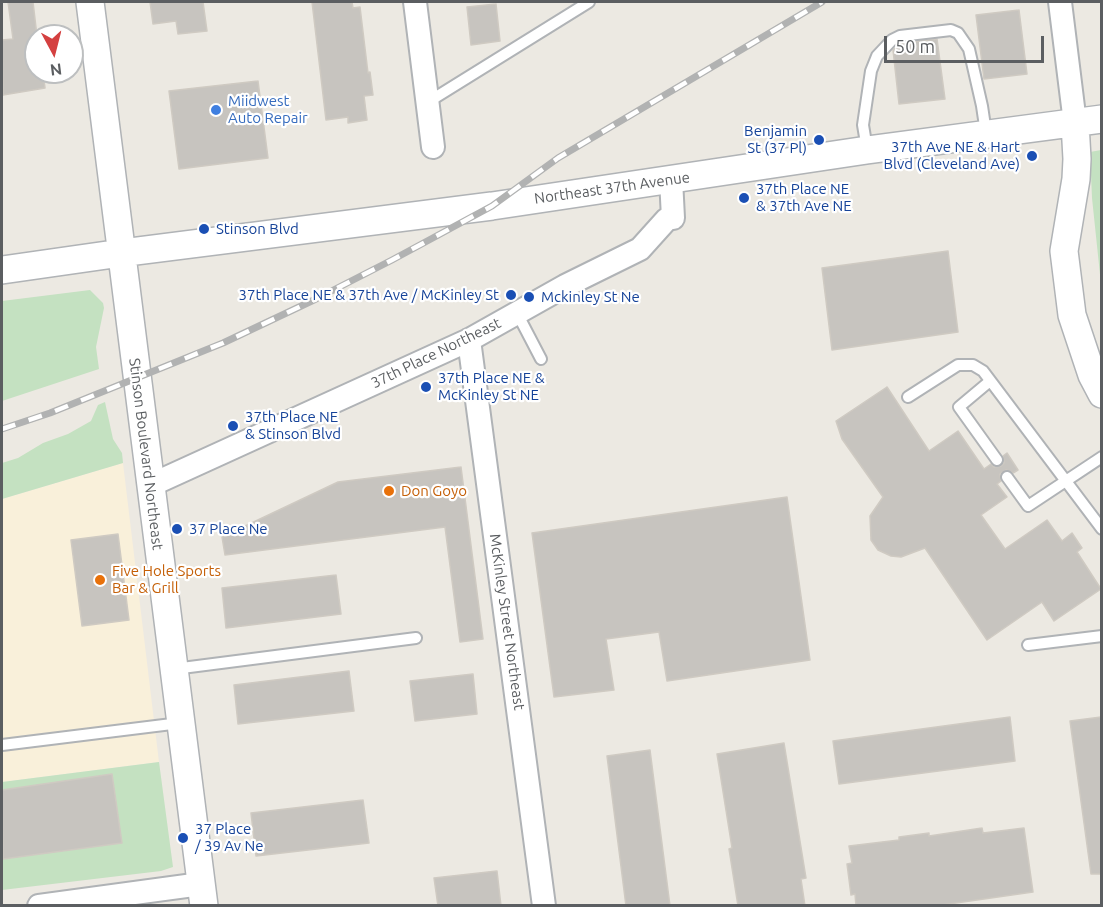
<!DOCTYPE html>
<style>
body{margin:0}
#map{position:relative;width:1103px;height:907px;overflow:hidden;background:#ece9e2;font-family:Ubuntu,sans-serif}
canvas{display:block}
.frame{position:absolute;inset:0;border:3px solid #5b5e61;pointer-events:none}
.north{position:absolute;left:24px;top:24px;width:60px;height:60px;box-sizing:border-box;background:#fff;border:2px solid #bdbfc0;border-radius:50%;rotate:173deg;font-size:16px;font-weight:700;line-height:24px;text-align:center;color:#5b5e61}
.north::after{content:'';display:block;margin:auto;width:21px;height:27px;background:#d44040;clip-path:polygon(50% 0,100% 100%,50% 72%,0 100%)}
.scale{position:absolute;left:884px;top:36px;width:160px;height:27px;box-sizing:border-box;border:3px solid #5b5e61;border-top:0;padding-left:8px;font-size:18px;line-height:21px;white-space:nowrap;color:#5b5e61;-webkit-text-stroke:4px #fff;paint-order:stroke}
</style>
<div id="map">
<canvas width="1103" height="907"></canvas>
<div class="frame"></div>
<div class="north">N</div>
<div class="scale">50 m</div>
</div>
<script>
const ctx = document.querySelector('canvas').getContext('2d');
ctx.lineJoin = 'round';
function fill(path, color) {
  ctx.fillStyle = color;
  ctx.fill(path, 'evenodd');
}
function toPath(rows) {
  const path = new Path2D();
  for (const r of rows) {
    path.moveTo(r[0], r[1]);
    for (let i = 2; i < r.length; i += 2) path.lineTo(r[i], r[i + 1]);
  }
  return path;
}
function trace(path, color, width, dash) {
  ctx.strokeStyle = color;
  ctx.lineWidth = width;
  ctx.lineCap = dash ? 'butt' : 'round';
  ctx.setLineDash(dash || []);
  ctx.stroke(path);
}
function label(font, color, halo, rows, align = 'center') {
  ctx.font = font + ' Ubuntu,sans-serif';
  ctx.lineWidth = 4.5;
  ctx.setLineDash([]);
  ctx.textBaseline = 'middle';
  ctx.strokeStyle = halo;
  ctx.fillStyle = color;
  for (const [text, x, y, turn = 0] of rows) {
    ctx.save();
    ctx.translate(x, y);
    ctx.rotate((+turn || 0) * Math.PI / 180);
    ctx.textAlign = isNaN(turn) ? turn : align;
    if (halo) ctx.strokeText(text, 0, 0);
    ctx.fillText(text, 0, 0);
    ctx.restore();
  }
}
const commercial = toPath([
 [123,463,159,762,2,782,2,499]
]);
const green = toPath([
 [1101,150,1102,150,1101,284,1092,198,1090,152],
 [90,290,103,303,104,308,96,347,99,369,2,401,2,301],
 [105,402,113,439,122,453,123,463,2,499,2,463,18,458,43,443,68,434,91,421,98,405],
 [159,762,173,867,161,871,2,890,2,782]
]);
const building = toPath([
 [8,2,33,2,37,36,36,72,43,72,45,88,3,95,2,40,13,39,8,2],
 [150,2,203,2,207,31,178,34,176,21,153,24,150,2],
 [312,2,352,2,353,8,360,7,368,73,370,72,373,95,364,96,367,120,348,123,348,117,326,120,312,2],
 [496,4,500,41,471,45,467,7,496,4],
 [1019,10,1027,74,984,79,976,15,1019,10],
 [937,39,945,99,899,104,893,50,902,43,937,39],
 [258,81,268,158,179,169,169,91,258,81],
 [948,251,958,332,832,350,822,268,948,251],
 [887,387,929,451,958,431,984,469,991,464,994,467,1001,466,1004,463,1003,456,1007,453,1018,470,1013,473,1006,470,1000,474,1001,481,997,484,1007,497,981,515,1005,549,1047,520,1062,541,1072,533,1082,548,1077,552,1101,589,1054,621,1042,602,987,640,925,548,901,557,891,556,878,550,871,540,870,516,883,497,842,439,836,421,887,387],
 [461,467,483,639,460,642,445,527,225,555,222,537,338,482,461,467],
 [787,497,810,660,667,681,659,632,606,639,614,690,554,697,532,533,787,497],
 [118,534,129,620,82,626,71,540,118,534],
 [336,575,341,614,226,628,222,588,336,575],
 [349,671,354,711,238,724,234,685,349,671],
 [473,674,477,714,415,721,410,681,473,674],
 [1010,717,1015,761,839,784,833,741,1010,717],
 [1101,717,1101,874,1091,874,1070,721,1101,717],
 [784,743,806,878,801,879,805,906,738,906,729,849,732,848,717,754,784,743],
 [650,750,670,906,626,906,607,756,650,750],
 [112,774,122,843,3,859,2,790,112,774],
 [363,800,369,843,256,856,251,813,363,800],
 [982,828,983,833,1024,828,1033,892,935,906,856,906,855,894,851,895,847,864,852,863,849,846,899,840,899,837,929,833,929,836,982,828],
 [497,871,501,906,438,906,434,878,497,871]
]);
const service = toPath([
 [428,102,589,2],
 [867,149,863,125,871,71,877,56,892,40,900,36,951,30,958,33,969,49,982,106,986,133],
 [517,313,541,359],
 [990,381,959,407,997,460],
 [908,397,958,365,973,365,983,371,1102,529],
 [1007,477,1028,506,1102,457],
 [1028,645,1102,636],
 [174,669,416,638],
 [2,745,180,723]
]);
const minor = toPath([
 [415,2,433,147],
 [1060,2,1075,123],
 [469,340,544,906],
 [151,485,469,340,565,286,640,249,667,219,673,218,671,179],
 [39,906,201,884]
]);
const tertiary = toPath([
 [90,2,204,906],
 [1075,123,1077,159,1076,179,1064,251,1072,315,1092,375,1102,394],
 [2,270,121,253,492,206,867,150,1102,119]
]);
const rail = toPath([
 [2,429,50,413,223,343,316,299,392,260,492,206,558,158,822,2]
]);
const markers = [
 [216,110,6,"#3f7fe0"],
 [819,140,6,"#1a4fb4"],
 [1032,156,6,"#1a4fb4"],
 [744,198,6,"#1a4fb4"],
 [204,229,6,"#1a4fb4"],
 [511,295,6,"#1a4fb4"],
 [529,297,6,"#1a4fb4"],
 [426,387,6,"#1a4fb4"],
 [233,426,6,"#1a4fb4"],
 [389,491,6,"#e8710a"],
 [177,529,6,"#1a4fb4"],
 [100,580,6,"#e8710a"],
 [183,838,6,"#1a4fb4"]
];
const shopNames = [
 ["Miidwest",228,101],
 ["Auto Repair",228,118]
];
const transitNames = [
 ["Benjamin",807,131,"right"],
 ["St (37 Pl)",807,148,"right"],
 ["37th Ave NE & Hart",1020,147,"right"],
 ["Blvd (Cleveland Ave)",1020,164,"right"],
 ["37th Place NE",756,189],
 ["& 37th Ave NE",756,206],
 ["Stinson Blvd",216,229],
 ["37th Place NE & 37th Ave / McKinley St",499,295,"right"],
 ["Mckinley St Ne",541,297],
 ["37th Place NE &",438,378],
 ["McKinley St NE",438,395],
 ["37th Place NE",245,417],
 ["& Stinson Blvd",245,434],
 ["37 Place Ne",189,529],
 ["37 Place",195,829],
 ["/ 39 Av Ne",195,846]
];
const streetNames = [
 ["Northeast 37th Avenue",612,188,-8],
 ["37th Place Northeast",436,353,-26],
 ["Stinson Boulevard Northeast",146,454,83],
 ["McKinley Street Northeast",507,622,82]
];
const foodNames = [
 ["Don Goyo",401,491],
 ["Five Hole Sports",112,571],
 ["Bar & Grill",112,588]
];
fill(commercial, '#f9f0da');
fill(green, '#c4e1c1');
fill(building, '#c7c4bf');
trace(building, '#cfcac2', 1.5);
trace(service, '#b0b3b6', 14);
trace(minor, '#b0b3b6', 26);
trace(tertiary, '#b0b3b6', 30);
trace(service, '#fff', 10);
trace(minor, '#fff', 22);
trace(tertiary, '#fff', 27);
trace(rail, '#b1b2b2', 7);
trace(rail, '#fff', 4.5, [14]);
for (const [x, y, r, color] of markers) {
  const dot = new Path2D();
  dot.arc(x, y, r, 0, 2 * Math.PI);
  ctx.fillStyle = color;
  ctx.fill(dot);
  trace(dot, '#fff', 2);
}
label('15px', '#366cbe', '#fff', shopNames, 'left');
label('15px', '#164399', '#fff', transitNames, 'left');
label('15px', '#5b5e61', '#fff', streetNames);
label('15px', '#c56008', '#fff', foodNames, 'left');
</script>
